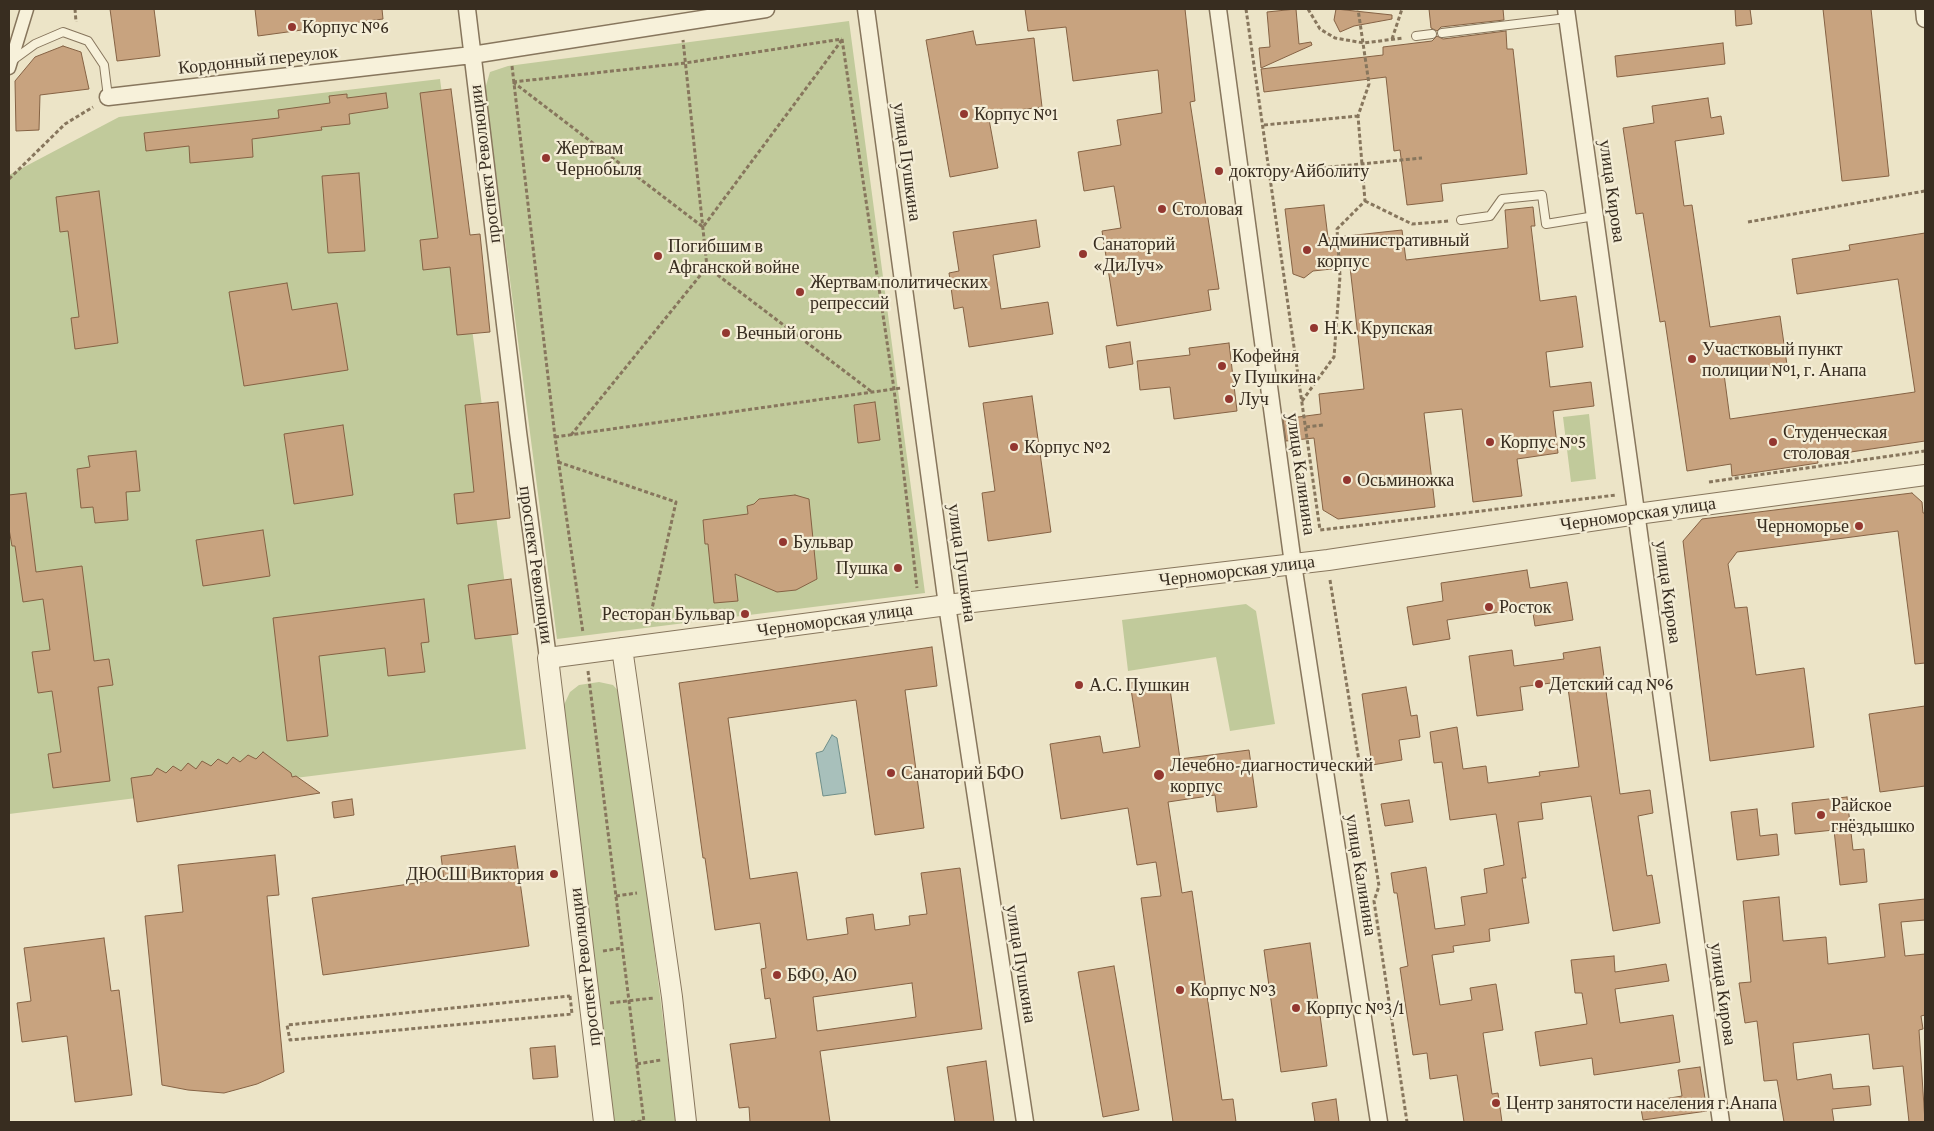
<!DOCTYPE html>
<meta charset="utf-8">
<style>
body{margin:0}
#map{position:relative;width:1934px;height:1131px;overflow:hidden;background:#ece4c7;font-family:"Crimson Pro",serif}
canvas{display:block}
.frame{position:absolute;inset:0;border:10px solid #382d20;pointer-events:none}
</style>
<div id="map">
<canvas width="1934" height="1131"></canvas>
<div class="frame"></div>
</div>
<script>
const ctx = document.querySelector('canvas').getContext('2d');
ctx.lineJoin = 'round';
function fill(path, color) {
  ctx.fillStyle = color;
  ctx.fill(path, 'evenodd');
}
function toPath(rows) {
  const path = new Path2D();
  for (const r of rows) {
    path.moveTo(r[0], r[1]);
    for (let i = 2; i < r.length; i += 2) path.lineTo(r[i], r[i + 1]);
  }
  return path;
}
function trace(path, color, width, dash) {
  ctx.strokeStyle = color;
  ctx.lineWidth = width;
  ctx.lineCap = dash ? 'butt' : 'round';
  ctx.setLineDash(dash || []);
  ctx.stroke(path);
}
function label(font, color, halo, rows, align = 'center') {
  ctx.font = font + ' "Crimson Pro",serif';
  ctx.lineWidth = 4.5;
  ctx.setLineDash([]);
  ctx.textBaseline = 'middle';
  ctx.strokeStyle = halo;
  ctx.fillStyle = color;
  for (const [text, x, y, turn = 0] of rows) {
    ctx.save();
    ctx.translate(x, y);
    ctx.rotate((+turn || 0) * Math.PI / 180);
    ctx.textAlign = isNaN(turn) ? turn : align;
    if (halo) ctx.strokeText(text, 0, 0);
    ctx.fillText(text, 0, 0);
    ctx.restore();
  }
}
const green = toPath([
 [849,21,925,593,557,639,485,89,490,72,508,66],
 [440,79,526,749,9,814,9,175,119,117],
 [1589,414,1596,479,1571,482,1563,417],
 [1246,604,1256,611,1275,724,1230,731,1216,657,1128,671,1122,620],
 [599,682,613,685,622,695,676,1122,614,1122,562,709,570,692,579,685]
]);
const water = toPath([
 [832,735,837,738,846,793,823,796,816,753,823,751,832,735]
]);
const building = toPath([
 [110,9,154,9,160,56,117,61,110,9],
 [255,9,382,9,383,19,258,36,255,9],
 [1025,9,1185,9,1195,101,1190,102,1219,289,1208,290,1211,310,1117,326,1102,231,1121,228,1114,186,1084,191,1078,152,1121,145,1117,120,1162,113,1158,70,1073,81,1066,27,1028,31,1025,9],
 [1296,9,1299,44,1311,42,1312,45,1261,68,1259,48,1270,47,1267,12,1296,9],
 [1336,9,1392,15,1392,19,1354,26,1340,32,1334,20,1336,9],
 [1429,9,1503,9,1504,20,1441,27,1437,31,1431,28,1429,9],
 [1735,9,1750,9,1752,24,1736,26,1735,9],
 [1823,9,1871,9,1889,176,1842,181,1823,9],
 [973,31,976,45,1034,38,1042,107,988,114,998,168,950,177,926,40,973,31],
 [1506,31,1507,49,1513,49,1527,174,1441,184,1443,201,1407,205,1400,150,1394,151,1386,77,1264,92,1261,69,1383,55,1383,47,1432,41,1437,36,1443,39,1506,31],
 [1723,43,1725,64,1617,77,1615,56,1723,43],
 [63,46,81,52,89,89,40,95,39,130,16,131,15,81,35,57,63,46],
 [451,89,470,235,480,234,490,332,457,335,450,267,423,270,420,240,438,238,420,93,451,89],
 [386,93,388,108,349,114,350,124,321,127,322,130,252,139,253,157,190,163,189,146,146,151,144,133,279,118,278,110,330,103,329,96,347,94,347,98,386,93],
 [1708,98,1711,118,1721,116,1724,134,1675,141,1684,206,1692,205,1710,327,1780,316,1787,365,1724,374,1730,419,1915,392,1898,279,1797,294,1792,259,1850,250,1849,245,1925,233,1925,441,1817,457,1818,463,1732,476,1731,464,1687,471,1665,321,1660,322,1643,213,1636,214,1623,128,1654,123,1652,106,1708,98],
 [359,173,365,251,328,253,322,176,359,173],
 [99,191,118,343,75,349,71,318,79,317,68,231,60,232,56,197,99,191],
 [1324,205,1328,238,1402,230,1406,260,1508,248,1505,210,1533,207,1535,226,1531,226,1540,301,1576,296,1583,347,1546,352,1550,387,1591,382,1594,406,1553,411,1558,453,1517,459,1522,496,1473,502,1462,409,1424,413,1435,507,1338,519,1323,510,1314,438,1286,441,1283,419,1321,414,1319,394,1364,389,1350,267,1313,271,1304,278,1293,274,1285,209,1324,205],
 [1036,220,1040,247,993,255,1001,309,1048,302,1053,334,969,347,963,307,954,309,949,273,959,271,953,232,1036,220],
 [287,283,292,310,337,303,348,370,244,386,229,292,287,283],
 [1130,342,1133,364,1109,368,1106,346,1130,342],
 [1229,343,1237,411,1174,419,1170,387,1140,390,1137,361,1190,355,1189,348,1229,343],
 [1032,396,1051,532,988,541,982,493,995,491,983,403,1032,396],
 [498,402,510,518,457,524,454,494,474,492,465,405,498,402],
 [875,402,880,440,858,443,854,405,875,402],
 [343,425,353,495,294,504,284,434,343,425],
 [136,451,140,491,126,492,128,520,95,523,93,507,81,508,77,469,90,467,88,456,136,451],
 [26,493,36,572,82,566,94,661,109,659,113,685,98,687,110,781,53,788,48,754,61,752,52,691,38,693,32,652,50,650,43,599,23,602,15,546,12,546,9,529,9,495,26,493],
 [1912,493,1922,502,1923,513,1925,513,1925,663,1915,664,1898,531,1737,552,1728,564,1735,608,1747,607,1756,675,1804,668,1814,747,1710,761,1683,541,1702,519,1912,493],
 [795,495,809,499,817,579,796,590,777,592,735,574,738,601,714,603,708,544,705,544,703,520,748,514,747,506,754,504,759,499,795,495],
 [263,530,270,576,203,586,196,540,263,530],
 [1527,570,1530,588,1567,582,1573,620,1535,626,1532,607,1447,620,1450,639,1413,645,1407,607,1443,601,1441,583,1527,570],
 [511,579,518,634,475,639,468,585,511,579],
 [424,599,429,642,421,643,425,672,388,676,385,648,319,656,328,736,287,741,273,618,424,599],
 [932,647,937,686,905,690,924,828,875,835,856,700,728,718,750,879,797,872,807,940,848,934,846,918,873,914,875,930,910,925,909,916,927,914,921,873,960,868,982,1029,820,1051,830,1122,750,1122,749,1107,739,1108,730,1044,776,1038,770,998,765,999,761,969,766,968,760,923,715,930,705,858,703,858,679,683,932,647],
 [912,983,916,1017,817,1031,813,997,912,983],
 [1600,647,1620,794,1650,790,1653,813,1638,816,1647,876,1652,875,1660,923,1613,931,1591,796,1541,803,1543,819,1518,822,1526,878,1522,878,1529,923,1489,929,1490,941,1453,946,1454,952,1432,955,1440,1005,1472,1000,1470,988,1496,984,1503,1030,1483,1033,1492,1094,1498,1093,1502,1122,1464,1122,1457,1075,1430,1079,1427,1053,1413,1055,1400,968,1408,966,1397,893,1394,893,1391,873,1426,867,1435,929,1465,925,1461,897,1487,893,1484,869,1504,865,1496,814,1450,820,1442,762,1434,763,1430,732,1457,727,1463,769,1486,766,1488,783,1540,776,1539,772,1579,767,1567,681,1520,687,1523,710,1477,716,1469,656,1512,650,1514,666,1564,659,1563,653,1600,647],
 [1150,681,1152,692,1170,689,1180,759,1249,750,1257,807,1217,812,1215,795,1168,802,1182,893,1192,891,1222,1100,1233,1099,1236,1122,1173,1122,1141,898,1161,896,1156,862,1137,865,1128,808,1061,819,1050,744,1100,736,1103,753,1140,747,1130,683,1150,681],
 [1406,687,1411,716,1417,715,1420,737,1399,740,1402,760,1372,765,1362,694,1406,687],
 [1925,706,1925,786,1880,792,1869,714,1925,706],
 [263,752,291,773,292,777,296,776,320,793,137,822,131,778,152,775,157,768,166,773,173,766,181,771,188,763,196,769,202,761,211,766,218,759,227,764,233,757,240,762,248,755,256,759,263,752],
 [1847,797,1853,850,1864,849,1867,882,1840,885,1834,830,1795,834,1792,803,1847,797],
 [352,799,354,815,334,818,332,802,352,799],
 [1409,800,1413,822,1385,826,1381,804,1409,800],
 [1757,809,1760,836,1777,834,1779,855,1737,860,1731,812,1757,809],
 [515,846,529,946,323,975,312,898,444,879,441,856,515,846],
 [275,855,279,895,267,896,284,1072,257,1084,224,1093,188,1090,162,1085,145,916,183,912,178,865,275,855],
 [1779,897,1783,941,1826,937,1828,964,1885,957,1879,904,1925,899,1925,920,1901,922,1905,956,1925,954,1925,1015,1921,1016,1923,1029,1919,1030,1925,1122,1909,1122,1903,1066,1873,1069,1869,1034,1793,1043,1797,1080,1831,1074,1833,1089,1869,1086,1871,1105,1832,1109,1834,1122,1784,1122,1777,1080,1764,1081,1757,1021,1745,1023,1739,983,1751,982,1743,901,1779,897],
 [104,938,111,991,119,990,132,1095,75,1102,67,1036,22,1042,17,1003,31,1001,24,948,104,938],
 [1310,943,1327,1066,1281,1072,1264,950,1310,943],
 [1614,956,1615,972,1666,964,1669,981,1615,989,1620,1023,1673,1015,1680,1062,1594,1075,1592,1058,1540,1066,1535,1032,1587,1024,1582,993,1575,993,1571,960,1614,956],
 [1114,966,1139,1110,1103,1117,1078,972,1114,966],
 [555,1046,558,1077,533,1079,530,1048,555,1046],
 [986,1061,994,1122,955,1122,947,1067,986,1061],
 [1700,1067,1707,1111,1643,1120,1640,1103,1682,1096,1678,1070,1700,1067],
 [1336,1099,1339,1122,1315,1122,1312,1103,1336,1099]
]);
const path = toPath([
 [75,9,76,22],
 [1246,9,1320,530,1616,495],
 [1308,9,1320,29,1335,38,1364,43,1403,38],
 [842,39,894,389,917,588],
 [1392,39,1402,9],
 [512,66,555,437,583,633],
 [513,82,703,227,842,40],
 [513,82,685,63,842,39],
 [1264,125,1358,116],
 [1270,173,1422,158],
 [9,179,65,124,93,107],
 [1365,201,1412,224,1449,221],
 [1748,222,1925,191],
 [707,267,872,392],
 [1302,401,1334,357,1340,276,1337,229,1365,201,1358,116,1369,84,1358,9],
 [1306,427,1323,425],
 [571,435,707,267,683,40],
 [555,437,901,388],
 [558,462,676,502,649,622],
 [1709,482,1925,451],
 [1330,580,1379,886,1374,901,1407,1122],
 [588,671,644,1122],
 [616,896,637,893],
 [603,951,622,948],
 [570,996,572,1014,290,1040,287,1025,570,996],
 [610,1003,654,998],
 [637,1064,661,1060],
 [631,1122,643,1121]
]);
const service = toPath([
 [1442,33,1567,18],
 [1416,36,1432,34],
 [13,60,35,44,63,32,88,41,104,65,108,97],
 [1461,220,1490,216,1502,199,1542,195,1546,224,1595,216]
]);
const pedestrian = toPath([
 [9,68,27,9]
]);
const minor = toPath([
 [467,9,518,432,548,658],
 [866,9,947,605,1025,1122],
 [1218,9,1293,564,1379,1122],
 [1566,9,1721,1122],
 [1924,9,1925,19],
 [108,97,472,55,766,9]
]);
const tertiary = toPath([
 [622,648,672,997,686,1122],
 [604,1122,548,658,947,605,1328,560,1637,514,1925,475]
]);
const markers = [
 [292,27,5,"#933730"],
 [964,114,5,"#933730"],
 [546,158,5,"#933730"],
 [1219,171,5,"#933730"],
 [1162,209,5,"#933730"],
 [1307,250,5,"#933730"],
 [1083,254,5,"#933730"],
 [658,256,5,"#933730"],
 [800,292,5,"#933730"],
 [1314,328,5,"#933730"],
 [726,333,5,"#933730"],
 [1692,359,5,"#933730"],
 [1222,366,5,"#933730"],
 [1229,399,5,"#933730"],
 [1490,442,5,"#933730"],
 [1773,442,5,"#933730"],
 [1014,447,5,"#933730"],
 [1347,480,5,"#933730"],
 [1859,526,5,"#933730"],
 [783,542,5,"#933730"],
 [898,568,5,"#933730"],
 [1489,607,5,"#933730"],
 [745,614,5,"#933730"],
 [1539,684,5,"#933730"],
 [1079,685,5,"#933730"],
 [891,773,5,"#933730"],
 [1159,775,6,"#933730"],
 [1821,815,5,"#933730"],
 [554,874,5,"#933730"],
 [777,975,5,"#933730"],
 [1180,990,5,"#933730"],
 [1296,1008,5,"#933730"],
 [1496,1103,5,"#933730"]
];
const poiNames = [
 ["Корпус №6",302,27],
 ["Корпус №1",974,114],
 ["Жертвам",556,148],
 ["Чернобыля",556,169],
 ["доктору Айболиту",1229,171],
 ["Столовая",1172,209],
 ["Административный",1317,240],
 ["корпус",1317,261],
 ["Санаторий",1093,244],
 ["«ДиЛуч»",1093,265],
 ["Погибшим в",668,246],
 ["Афганской войне",668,267],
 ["Жертвам политических",810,282],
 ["репрессий",810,303],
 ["Н.К. Крупская",1324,328],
 ["Вечный огонь",736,333],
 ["Участковый пункт",1702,349],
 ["полиции №1, г. Анапа",1702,370],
 ["Кофейня",1232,356],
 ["у Пушкина",1232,377],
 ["Луч",1239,399],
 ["Студенческая",1783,432],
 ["столовая",1783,453],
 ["Корпус №5",1500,442],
 ["Корпус №2",1024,447],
 ["Осьминожка",1357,480],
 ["Черноморье",1849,526,"right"],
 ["Бульвар",793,542],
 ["Пушка",888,568,"right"],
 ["Росток",1499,607],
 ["Ресторан Бульвар",735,614,"right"],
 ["Детский сад №6",1549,684],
 ["А.С. Пушкин",1089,685],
 ["Лечебно-диагностический",1170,765],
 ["корпус",1170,786],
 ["Санаторий БФО",901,773],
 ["Райское",1831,805],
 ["гнёздышко",1831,826],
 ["ДЮСШ Виктория",544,874,"right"],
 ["БФО, АО",787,975],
 ["Корпус №3",1190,990],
 ["Корпус №3/1",1306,1008],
 ["Центр занятости населения г.Анапа",1506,1103]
];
const streetNames = [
 ["Кордонный переулок",258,60,-6],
 ["улица Пушкина",907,162,82],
 ["проспект Революции",485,164,-97],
 ["улица Кирова",1612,191,82],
 ["улица Калинина",1301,474,82],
 ["Черноморская улица",1638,514,-8],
 ["улица Пушкина",962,563,82],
 ["проспект Революции",536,565,82],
 ["Черноморская улица",1237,571,-7],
 ["улица Кирова",1668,592,82],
 ["Черноморская улица",835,620,-8],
 ["улица Калинина",1361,875,81],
 ["улица Пушкина",1021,964,81],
 ["проспект Революции",585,967,-97],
 ["улица Кирова",1723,994,82]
];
fill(green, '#c1ca9b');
fill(water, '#a8c0bb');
trace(water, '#6f8e89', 1);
fill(building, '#c8a37f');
trace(building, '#856244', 1);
trace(service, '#87765d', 10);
trace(pedestrian, '#87765d', 15);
trace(minor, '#87765d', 19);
trace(tertiary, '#87765d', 22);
trace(path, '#87765d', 3, [4, 2.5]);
trace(service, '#f7f1da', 8);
trace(pedestrian, '#f7f1da', 12);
trace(minor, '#f7f1da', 16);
trace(tertiary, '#f7f1da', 20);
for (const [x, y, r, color] of markers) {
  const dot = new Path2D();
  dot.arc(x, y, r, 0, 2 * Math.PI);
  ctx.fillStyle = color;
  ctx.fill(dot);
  trace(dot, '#f4edd6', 2);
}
label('18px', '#382d20', '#f4edd6', poiNames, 'left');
label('18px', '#382d20', '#f4edd6', streetNames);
</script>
